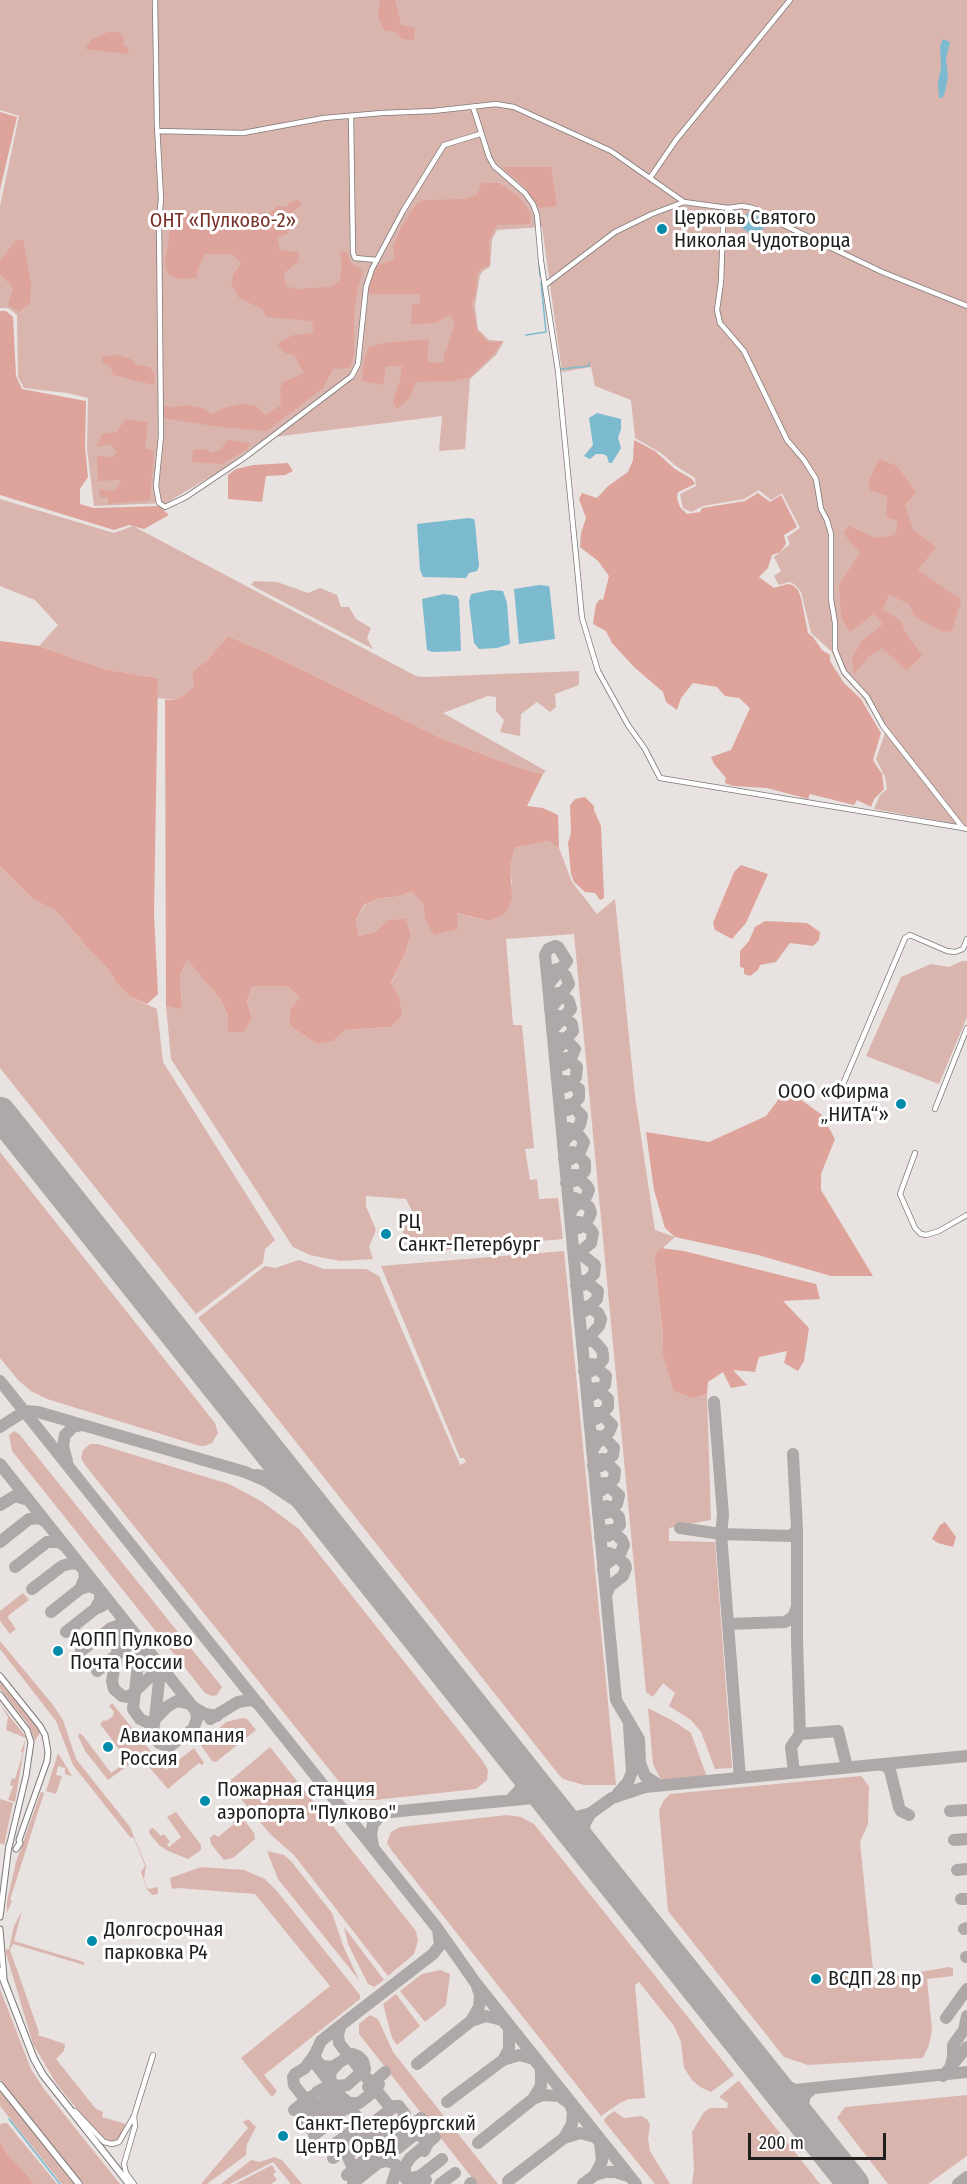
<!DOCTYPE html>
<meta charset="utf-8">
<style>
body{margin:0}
#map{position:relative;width:967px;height:2184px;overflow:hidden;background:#e8e2e1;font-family:"Fira Sans Condensed",sans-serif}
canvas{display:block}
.scale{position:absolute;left:748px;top:2133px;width:138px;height:27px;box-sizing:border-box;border:3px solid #211f1e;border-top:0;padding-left:8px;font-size:18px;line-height:21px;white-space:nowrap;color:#211f1e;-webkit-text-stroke:4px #fff;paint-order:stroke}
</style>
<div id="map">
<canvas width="967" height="2184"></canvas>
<div class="scale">200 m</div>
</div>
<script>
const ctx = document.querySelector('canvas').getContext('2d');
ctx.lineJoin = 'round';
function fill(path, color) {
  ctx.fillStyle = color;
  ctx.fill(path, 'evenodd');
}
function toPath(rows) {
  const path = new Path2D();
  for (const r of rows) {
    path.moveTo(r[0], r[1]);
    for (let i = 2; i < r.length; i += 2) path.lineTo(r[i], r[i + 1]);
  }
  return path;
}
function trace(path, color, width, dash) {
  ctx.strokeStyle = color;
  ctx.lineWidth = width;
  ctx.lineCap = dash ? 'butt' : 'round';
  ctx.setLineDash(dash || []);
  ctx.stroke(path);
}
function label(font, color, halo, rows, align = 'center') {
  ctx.font = font + ' "Fira Sans Condensed",sans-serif';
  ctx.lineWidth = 6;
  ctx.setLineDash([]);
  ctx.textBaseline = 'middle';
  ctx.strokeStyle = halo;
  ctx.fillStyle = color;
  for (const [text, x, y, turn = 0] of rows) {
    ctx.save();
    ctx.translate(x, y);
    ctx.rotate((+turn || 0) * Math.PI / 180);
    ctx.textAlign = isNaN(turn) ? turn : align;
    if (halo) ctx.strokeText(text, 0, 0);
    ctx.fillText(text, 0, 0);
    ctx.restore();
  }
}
const green = toPath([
 [0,0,967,0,967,826,874,809,880,795,887,789,885,777,876,759,885,733,863,698,842,675,832,652,811,633,801,592,794,584,789,582,779,585,774,576,781,571,774,557,790,544,787,537,800,528,782,493,771,500,759,490,744,499,703,506,691,512,683,508,680,494,696,486,695,478,676,466,661,453,635,438,631,400,595,386,591,367,562,372,542,227,497,230,492,240,490,267,483,271,480,275,475,306,478,329,489,340,504,341,496,355,470,379,465,449,439,451,442,416,266,438,220,471,166,503,94,506,87,449,88,398,67,393,24,388,18,377,17,315,8,308,0,308,0,206,19,116,0,110],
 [0,499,114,533,133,526,416,676,424,677,579,671,579,685,555,694,556,707,550,712,537,702,521,714,520,736,500,732,504,720,496,711,496,697,488,696,443,713,546,771,543,774,513,766,439,737,274,656,228,636,208,659,192,672,194,686,186,694,174,700,158,698,158,678,104,669,39,646,58,625,35,600,0,586],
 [254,581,277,582,308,593,320,588,337,595,341,607,349,607,356,619,371,628,367,638,373,649,251,585],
 [548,841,559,848,572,882,597,914,615,899,635,1096,655,1230,675,1237,654,1256,663,1338,662,1352,693,1398,707,1394,711,1520,669,1528,669,1541,715,1542,732,1768,715,1769,701,1732,691,1720,669,1706,675,1693,663,1683,653,1697,646,1692,574,934,506,939,513,1025,522,1025,534,1148,525,1149,530,1180,537,1179,539,1199,558,1198,563,1239,408,1253,400,1219,412,1211,406,1199,366,1196,366,1206,376,1230,369,1247,373,1259,340,1261,310,1255,293,1247,171,1059,166,1006,182,1008,180,975,187,960,221,1000,228,1016,244,1032,252,1018,247,1002,252,986,286,986,299,997,290,1010,290,1026,317,1044,333,1041,346,1030,390,1027,399,997,391,984,405,954,411,934,405,918,388,920,375,932,359,936,356,920,365,905,380,898,396,897,412,892,423,904,425,920,456,913,489,921,505,914,512,882,509,863,515,848],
 [0,866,34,900,51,908,63,918,85,945,108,969,117,984,129,996,157,1009,163,1062,275,1240,265,1249,263,1263,196,1314,0,1068],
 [962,961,967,961,967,1017,939,1084,866,1056,901,977,931,964,949,967],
 [0,1152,215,1423,218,1433,212,1443,205,1446,200,1446,47,1399,31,1391,19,1381,0,1358],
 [564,1251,616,1785,584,1785,563,1779,559,1775,198,1318,265,1266,275,1268,299,1260,324,1269,366,1269,379,1276,460,1465,466,1462,464,1458,460,1458,381,1266],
 [14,1431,19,1434,222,1687,217,1695,212,1696,205,1693,12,1451,9,1435],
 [90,1444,98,1444,229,1484,261,1501,299,1529,482,1760,488,1770,487,1780,476,1789,375,1800,359,1800,349,1794,85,1465,81,1458,83,1450],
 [23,1593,29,1600,9,1615,8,1618,16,1629,10,1634,0,1621,0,1611],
 [0,1641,53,1705,63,1720,76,1759,130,1827,146,1866,144,1879,147,1887,149,1889,158,1887,158,1894,152,1895,147,1889,141,1872,145,1866,134,1838,130,1837,73,1765,56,1721,0,1649],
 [0,1678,41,1731,35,1741,28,1724,0,1689],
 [112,1703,166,1770,194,1748,204,1763,202,1765,199,1763,168,1789,143,1760,130,1764,108,1780,85,1751,78,1736,80,1733,84,1737,111,1773,128,1761,100,1724,104,1720,106,1721,113,1716,114,1712,109,1706],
 [0,1704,26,1737,15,1802,8,1800,13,1786,10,1785,12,1778,15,1779,23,1753,21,1752,26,1738,6,1730,8,1717],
 [648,1708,675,1722,691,1733,707,1777,666,1781,660,1778,653,1764],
 [242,1718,247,1719,256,1730,216,1762,212,1761,200,1744,226,1722],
 [270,1747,416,1931,418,1941,414,1954,388,1976,294,1855,270,1834,231,1787,231,1780],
 [58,1753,72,1776,65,1774,65,1768,58,1766,56,1775,62,1776,56,1794,46,1791],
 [861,1776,869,1786,868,1824,860,1842,874,1980,949,1967,953,1968,953,1976,927,1979,932,2030,929,2045,923,2058,808,2065,784,2057,668,1911,659,1810,664,1800,670,1794],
 [41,1792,44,1793,10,1900,12,1901,7,1913,7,1901,16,1862],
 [0,1799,13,1803,4,1845,0,1843],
 [176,1812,201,1845,201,1850,188,1859,168,1851,159,1845,149,1833,150,1829,153,1828,161,1836,164,1834,170,1842,167,1844,169,1847,181,1837,167,1817],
 [507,1815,521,1817,534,1824,734,2075,711,2092,700,2087,692,2080,684,2068,681,2042,674,2026,639,1982,635,1985,645,2098,629,2099,620,2103,601,2116,392,1851,387,1843,391,1832,400,1827],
 [236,1818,244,1820,254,1833,255,1839,233,1858,224,1860,211,1844,210,1838,214,1834,218,1837,234,1824,231,1820],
 [267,1851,284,1855,291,1861,332,1913,344,1948,359,1980,278,1879],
 [201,1867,244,1870,265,1879,277,1891,360,1995,360,1999,264,2075,277,2091,272,2097,241,2058,330,1986,255,1894,178,1888,172,1889,170,1878],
 [22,1911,14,1941,84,1962,84,1965,13,1944,10,1950,39,2032,38,2035,65,2044,64,2051,56,2059,96,2109,103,2112,102,2117,126,2124,118,2140,113,2142,101,2137,67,2097,56,2083,33,2044,5,1950,9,1949,14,1926],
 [344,1927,384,1980,374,1987,368,1984,348,1944],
 [440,1970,450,1974,446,2005,425,2022,400,1991,422,1974],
 [0,1989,31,2069,44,2089,120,2184,84,2184,0,2079],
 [396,1994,420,2026,397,2045,392,2038,383,2004],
 [370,2015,378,2019,393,2052,498,2184,477,2184,359,2034,359,2024],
 [738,2081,739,2081,820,2184,692,2184,694,2170,692,2132,704,2112,710,2108,727,2108,728,2103,719,2097],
 [0,2092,11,2104,74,2184,62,2184,0,2106],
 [967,2095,967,2156,928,2184,888,2184,837,2118,845,2107],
 [614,2111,624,2118,641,2116,647,2119,650,2125,648,2139,650,2151,670,2184,655,2184,604,2121,605,2118],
 [248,2119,256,2127,247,2144,246,2155,207,2184,201,2184,248,2128,243,2122],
 [2,2123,7,2123,57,2184,35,2184,8,2155,0,2142,0,2125],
 [274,2157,282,2160,302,2184,291,2184,273,2162,230,2184,221,2184,251,2160,260,2162],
 [272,2165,276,2172,273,2174,277,2180,271,2184,235,2184]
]);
const forest = toPath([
 [380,0,395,0,401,25,415,28,414,40,403,39,395,32,384,30,378,17],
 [108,32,119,32,124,39,123,44,129,48,128,54,85,49,91,40],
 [0,112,17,117,0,190],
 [504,167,551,167,557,206,540,208,521,183,503,169],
 [482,183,499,183,518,196,531,213,530,224,497,225,489,240,490,265,481,269,477,275,476,290,472,305,477,330,488,342,502,342,493,355,470,377,453,381,416,382,409,399,397,409,393,401,400,380,402,366,386,366,383,385,362,381,364,359,369,347,384,343,429,339,427,362,444,363,444,356,455,324,450,315,436,323,411,324,412,305,421,303,419,294,370,294,368,288,370,275,379,265,395,259,393,247,401,228,416,204,423,200,465,199,477,195],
 [299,200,302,205,293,212,293,222,287,234,277,238,280,250,299,252,298,262,284,273,286,286,300,290,305,288,332,287,340,280,342,266,340,252,347,252,351,264,358,267,363,272,357,291,354,316,354,355,350,368,333,369,323,388,267,431,219,427,163,418,162,410,166,405,169,408,186,405,202,408,213,414,221,409,241,404,256,406,265,415,281,405,280,390,282,383,304,373,294,355,285,353,277,344,293,335,314,333,312,321,266,317,262,309,239,298,231,284,234,273,241,263,232,254,205,254,198,269,197,278,179,279,168,274,165,264,172,217,176,215,205,213,252,217,263,212,270,213,278,206,286,207,290,202],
 [16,240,23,240,31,283,30,303,19,312,8,305,13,288,0,274,0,261],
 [0,311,6,311,13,317,16,376,22,389,86,401,85,447,88,477,80,489,80,504,94,508,159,506,169,515,144,529,129,525,114,530,0,495],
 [118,355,131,359,137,365,150,367,155,375,154,385,113,375,110,366,102,362,103,356],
 [125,419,148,422,145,448,154,451,150,500,108,504,108,498,100,497,99,489,115,491,121,480,98,481,97,456,112,457,117,452,110,444,96,447,102,434,117,432],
 [228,440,250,443,247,450,221,464,192,462,193,450,205,449,212,453,220,450],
 [634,440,655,451,675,469,692,479,695,484,678,492,677,498,680,507,687,514,700,512,702,508,745,501,758,493,770,502,781,495,797,527,784,535,786,544,780,552,772,555,768,568,759,577,774,588,787,584,793,585,798,590,801,598,808,633,813,637,822,650,830,655,830,661,844,683,861,699,881,733,873,760,882,774,884,789,874,799,871,807,857,800,854,805,810,794,808,799,767,788,733,786,725,783,726,778,714,764,711,757,731,750,750,708,739,698,725,696,717,687,693,683,681,698,677,710,666,702,663,692,634,667,612,643,606,631,593,624,596,604,600,599,603,600,609,576,598,561,580,547,581,533,586,518,579,499,582,493,597,498,608,486,628,472,633,460],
 [879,459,897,466,916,492,905,505,913,530,936,547,918,570,961,600,952,631,943,632,914,616,909,604,889,595,883,609,902,622,904,630,922,655,907,671,882,648,868,657,854,674,852,659,861,642,883,624,874,614,850,632,841,617,839,585,860,553,843,533,849,526,876,538,895,535,898,521,886,517,887,496,870,490,868,483],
 [288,463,293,471,285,475,266,476,262,502,228,499,228,475,236,469,253,465],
 [228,636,274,656,439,737,513,766,543,774,527,806,543,808,558,815,559,848,548,841,515,848,510,863,512,899,505,914,489,921,457,913,458,929,434,935,425,920,423,904,412,892,396,897,380,898,364,905,356,920,359,936,375,932,388,920,405,918,411,934,405,954,391,983,399,997,402,1015,390,1027,346,1030,333,1041,317,1044,290,1026,290,1010,299,997,286,986,252,986,247,1002,252,1018,244,1032,228,1032,228,1016,221,1000,187,960,180,975,182,1009,166,1006,165,700,174,700,186,694,194,686,192,672,208,659],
 [0,641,39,646,104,669,158,678,154,915,158,994,147,1004,129,996,117,984,108,969,85,945,63,918,51,908,34,900,0,866],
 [585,797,594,806,594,810,601,826,604,898,600,900,595,893,585,892,574,882,571,874,568,843,571,833,570,805,575,799],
 [741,865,768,874,746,923,732,939,715,930,713,923,734,872],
 [765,921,807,923,820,932,819,940,813,946,790,943,776,962,760,965,758,970,750,976,744,974,744,968,740,967,740,951,749,941,755,927],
 [781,1096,800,1099,822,1115,835,1139,821,1174,821,1190,873,1276,831,1276,758,1255,675,1237,665,1228,654,1190,646,1132,709,1142,766,1116],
 [661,1248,684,1251,816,1284,820,1299,783,1301,809,1328,804,1361,798,1371,784,1363,787,1351,759,1357,755,1372,733,1370,747,1385,731,1388,723,1372,708,1382,707,1394,693,1398,674,1391,662,1352,663,1337,654,1256],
 [945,1522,956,1537,953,1547,938,1543,932,1539,940,1525],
 [0,2142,8,2155,35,2184,0,2184]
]);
const water = toPath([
 [943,39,950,42,946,58,948,77,945,92,942,98,939,98,938,82,941,68,940,46],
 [747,213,755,215,767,222,765,227,754,237,740,226],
 [597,413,621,419,621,429,618,438,621,448,612,463,609,463,607,456,603,454,596,454,590,459,584,456,593,445,589,418],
 [469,518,474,519,475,523,479,566,477,571,469,573,466,578,423,577,420,570,417,524],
 [539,585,549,586,550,592,555,639,519,644,514,589],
 [491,590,503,591,507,603,510,644,497,648,479,649,474,643,469,602,471,594],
 [444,594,457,596,459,600,461,651,432,652,427,650,422,599]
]);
const stream = toPath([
 [539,264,540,276],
 [526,335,546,332,541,282],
 [561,369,589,366,589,363],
 [9,2119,60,2184]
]);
const taxiway = toPath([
 [555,946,558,947,567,961,548,985,545,955,548,949,555,946],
 [548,985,616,1700,639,1739,640,1763,645,1776,659,1785],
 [550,1010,569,984,566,976,557,969,554,970],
 [552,1030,571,1009,569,1001,559,993,554,994],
 [560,1038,566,1040,575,1049,572,1056,563,1065],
 [555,1052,573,1031,572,1024,564,1017,558,1016],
 [556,1065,559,1060,566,1058,577,1067,576,1077,565,1087],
 [558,1088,560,1082,565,1081,579,1089,579,1098,568,1110],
 [560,1112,563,1106,571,1104,582,1116,580,1125,565,1140,563,1145],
 [568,1128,575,1130,584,1142,581,1150,571,1159],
 [564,1159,566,1155,572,1152,585,1162,585,1171,574,1181],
 [566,1183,570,1176,575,1175,587,1186,589,1190,586,1197,573,1208,570,1215],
 [575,1198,589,1207,591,1213,588,1220,579,1228],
 [571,1229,574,1222,579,1222,591,1230,593,1233,591,1243,576,1255,574,1261],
 [574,1260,578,1256,582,1255,595,1265,594,1274,583,1285],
 [576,1285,579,1281,585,1281,598,1291,597,1299,585,1311],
 [579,1313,581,1308,588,1306,598,1313,601,1319,599,1326,582,1345],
 [583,1345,586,1341,594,1341,602,1350,603,1355,603,1360,591,1371],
 [584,1371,587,1366,592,1364,606,1376,605,1385,593,1395],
 [0,1381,339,1805,437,1928,475,1982,636,2184],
 [587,1394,589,1390,596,1388,608,1399,608,1407,596,1419],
 [714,1402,723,1515,721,1534,740,1778],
 [589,1418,593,1413,600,1413,612,1425,609,1432,596,1444,592,1451],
 [0,1427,25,1411,38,1412,245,1472,266,1481,299,1503,336,1535],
 [596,1436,604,1437,614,1448,613,1455,601,1466],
 [793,1454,797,1529],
 [67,1461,63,1446,65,1435,73,1427,82,1425],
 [0,1464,193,1707,205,1714,217,1716],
 [593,1466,596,1460,603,1459,615,1471,614,1479,602,1490],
 [257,1475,267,1477,273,1474,277,1466,276,1459],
 [596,1489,599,1484,605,1483,619,1495,617,1504,606,1513],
 [0,1505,15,1496,28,1500],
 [598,1514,601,1508,607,1506,619,1517,620,1525,608,1536],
 [680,1528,721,1534,792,1536,797,1529,797,1641,800,1734,791,1747,794,1772],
 [600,1538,603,1531,611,1530,622,1540,624,1545,621,1552,605,1565,603,1570],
 [0,1542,29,1519,40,1518,47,1523],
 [15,1567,47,1542,59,1542,65,1546],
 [32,1589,62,1566,72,1563,80,1565,84,1571,85,1578,80,1589],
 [606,1595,610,1586,623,1576,626,1568,625,1564,616,1556,609,1553],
 [51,1612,80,1589,89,1586,100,1590,100,1600,95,1609],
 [121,1617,122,1625,112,1681,114,1689,122,1696,129,1697,151,1676,157,1674,165,1676],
 [729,1624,785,1622,793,1617,797,1607],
 [66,1632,95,1609,102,1606],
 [138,1637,140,1646,133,1709,140,1719,149,1723,155,1719,168,1706,177,1701,190,1704,196,1711,197,1719,193,1729,169,1747,159,1743,154,1735,153,1730,155,1719,160,1672,158,1663],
 [81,1651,111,1628,119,1625,126,1626,131,1631,131,1641,126,1648],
 [97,1671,119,1653],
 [210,1719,238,1702,251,1700,259,1704],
 [800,1734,838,1731,847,1767],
 [883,1764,890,1770,899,1807,901,1811,909,1815],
 [618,1793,628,1782,632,1772,629,1726],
 [510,1800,526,1783,526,1773],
 [345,1810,360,1815,533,1798,544,1801,569,1816,577,1817,591,1813,612,1798,645,1787,967,1756],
 [950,1811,967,1810],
 [591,1813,585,1823,584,1829,592,1856],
 [954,1840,967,1839],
 [373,1846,371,1834,373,1824,380,1816,386,1814],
 [957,1870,967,1869],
 [961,1899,967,1899],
 [964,1929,967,1928],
 [966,1957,967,1957],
 [946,2018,967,1989],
 [471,2021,479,2007,480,1995,477,1986],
 [341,2025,433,1954,440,1945,438,1930],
 [315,2054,317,2066,410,2184],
 [317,2061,322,2066,332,2067,353,2054,358,2056,363,2061,365,2069,347,2085,338,2086,332,2084,330,2078,331,2071,336,2066],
 [417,2064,471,2021,486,2016,502,2020,509,2028,509,2049,503,2060],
 [951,2065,953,2057,953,2045,964,2030,967,2016],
 [764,2072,776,2081,795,2090,967,2072],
 [943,2076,967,2047],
 [368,2087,385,2072],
 [344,2099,349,2103,359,2103,376,2090,379,2084],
 [447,2102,503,2060,519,2055,534,2059,541,2068,541,2086,533,2099],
 [321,2104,314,2105,308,2103,294,2085,293,2077,295,2074,305,2068,315,2054,321,2041,341,2025,338,2034,339,2043,389,2106],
 [294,2110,312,2096],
 [302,2119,329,2098,337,2097,343,2099,344,2106,340,2114,314,2135],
 [807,2126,803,2104,805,2095,811,2090],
 [309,2128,336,2106,338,2101,338,2092,333,2089,326,2087,317,2092],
 [368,2131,358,2129,351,2132,348,2157,352,2166,356,2168,370,2169],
 [413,2136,417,2135,423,2137,427,2145,424,2151],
 [478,2143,533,2099,543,2095,559,2096,569,2103,573,2111,572,2124,564,2138],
 [385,2149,398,2148,413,2136,415,2130],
 [327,2150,352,2131],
 [347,2155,363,2141,366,2135,365,2127],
 [333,2158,352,2143],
 [391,2159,389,2150,392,2141,421,2118],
 [347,2175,373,2153,376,2145,373,2134,374,2128,378,2119,395,2106,399,2106,405,2114,403,2120,385,2134,378,2135,376,2135,373,2134,372,2134,370,2133],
 [411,2178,420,2176,442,2159],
 [426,2180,416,2183,408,2180,405,2177,405,2166,410,2158,435,2137],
 [508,2181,564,2138,580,2133,595,2137,600,2142,602,2161,595,2175],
 [353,2183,378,2163,387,2161,395,2164,397,2168,392,2184],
 [440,2184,455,2173],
 [470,2184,471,2183],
 [583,2184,595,2175,605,2172,615,2172,628,2176],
 [958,2184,967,2177]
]);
const runway = toPath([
 [0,1113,853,2184]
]);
const minor = toPath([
 [155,0,157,125,161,199,159,220,161,436,156,486,159,503,165,507,186,497,244,458,352,376,358,364,366,287,372,269,403,211,444,145,480,134],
 [473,107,489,157,494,166,525,193,533,204,537,215,541,261,558,371,582,618,598,671,628,725,645,749,660,778,963,828],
 [351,116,353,253,355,258,377,260],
 [158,131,243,133,324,118,382,113,433,111,496,104,514,107,611,151,684,202,728,208,742,206,753,208,771,219,882,272,967,306],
 [650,178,676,140,790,0],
 [728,208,723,228,721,282,717,310,720,323,744,351,787,440,804,460,816,479,821,509,827,520,831,534,831,599,835,623,835,650,844,672,867,697,883,726,963,828,967,829],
 [545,285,615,232,652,214,684,202],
 [838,1096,905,938,910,935,947,951,955,952,963,949,967,939],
 [935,1109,967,1028],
 [915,1153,900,1194,915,1228,921,1234,926,1235,939,1231,967,1215],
 [75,2111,104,2142,112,2144,119,2142,134,2116,153,2055],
 [134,2184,126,2173,124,2164,135,2126,134,2116]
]);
const tertiary = toPath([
 [0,1676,40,1726,45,1735,48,1752,47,1761,19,1840,20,1843,16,1849],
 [0,1695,27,1730,31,1742,26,1776,9,1847],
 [0,1917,9,1845],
 [0,1929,4,1978]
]);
const secondary = toPath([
 [0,1971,34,2059,43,2075,129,2184],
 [0,2085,79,2184]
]);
const markers = [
 [662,229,6,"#008baa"],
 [901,1104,6,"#008baa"],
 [386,1234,6,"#008baa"],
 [58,1651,6,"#008baa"],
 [108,1747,6,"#008baa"],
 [205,1801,6,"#008baa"],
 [92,1941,6,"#008baa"],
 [816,1979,6,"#008baa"],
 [283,2136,6,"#008baa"]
];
const poiNames = [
 ["Церковь Святого",674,218],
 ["Николая Чудотворца",674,241],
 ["ООО «Фирма",889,1092,"right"],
 ["„НИТА“»",889,1115,"right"],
 ["РЦ",398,1222],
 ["Санкт-Петербург",398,1245],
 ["АОПП Пулково",70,1640],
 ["Почта России",70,1663],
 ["Авиакомпания",120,1736],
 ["Россия",120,1759],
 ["Пожарная станция",217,1790],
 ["аэропорта \"Пулково\"",217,1813],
 ["Долгосрочная",104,1930],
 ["парковка P4",104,1953],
 ["ВСДП 28 пр",828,1979],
 ["Санкт-Петербургский",295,2124],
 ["Центр ОрВД",295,2147]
];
const parkNames = [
 ["ОНТ «Пулково-2»",223,221]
];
fill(green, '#dab5ae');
fill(forest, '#dea49b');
fill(water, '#7cbacf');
trace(stream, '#7cbacf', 1.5);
trace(taxiway, '#aea9a8', 12);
trace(runway, '#aea9a8', 32);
trace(minor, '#7e7978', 6);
trace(tertiary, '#7e7978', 7);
trace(secondary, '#7e7978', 8);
trace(minor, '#fff', 4.5);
trace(tertiary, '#fff', 5);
trace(secondary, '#fff', 6);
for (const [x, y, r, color] of markers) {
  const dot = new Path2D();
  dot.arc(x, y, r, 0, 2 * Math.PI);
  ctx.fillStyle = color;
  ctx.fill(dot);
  trace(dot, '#fff', 2);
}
label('20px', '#211f1e', '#fff', poiNames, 'left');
label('20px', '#783229', '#fff', parkNames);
</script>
